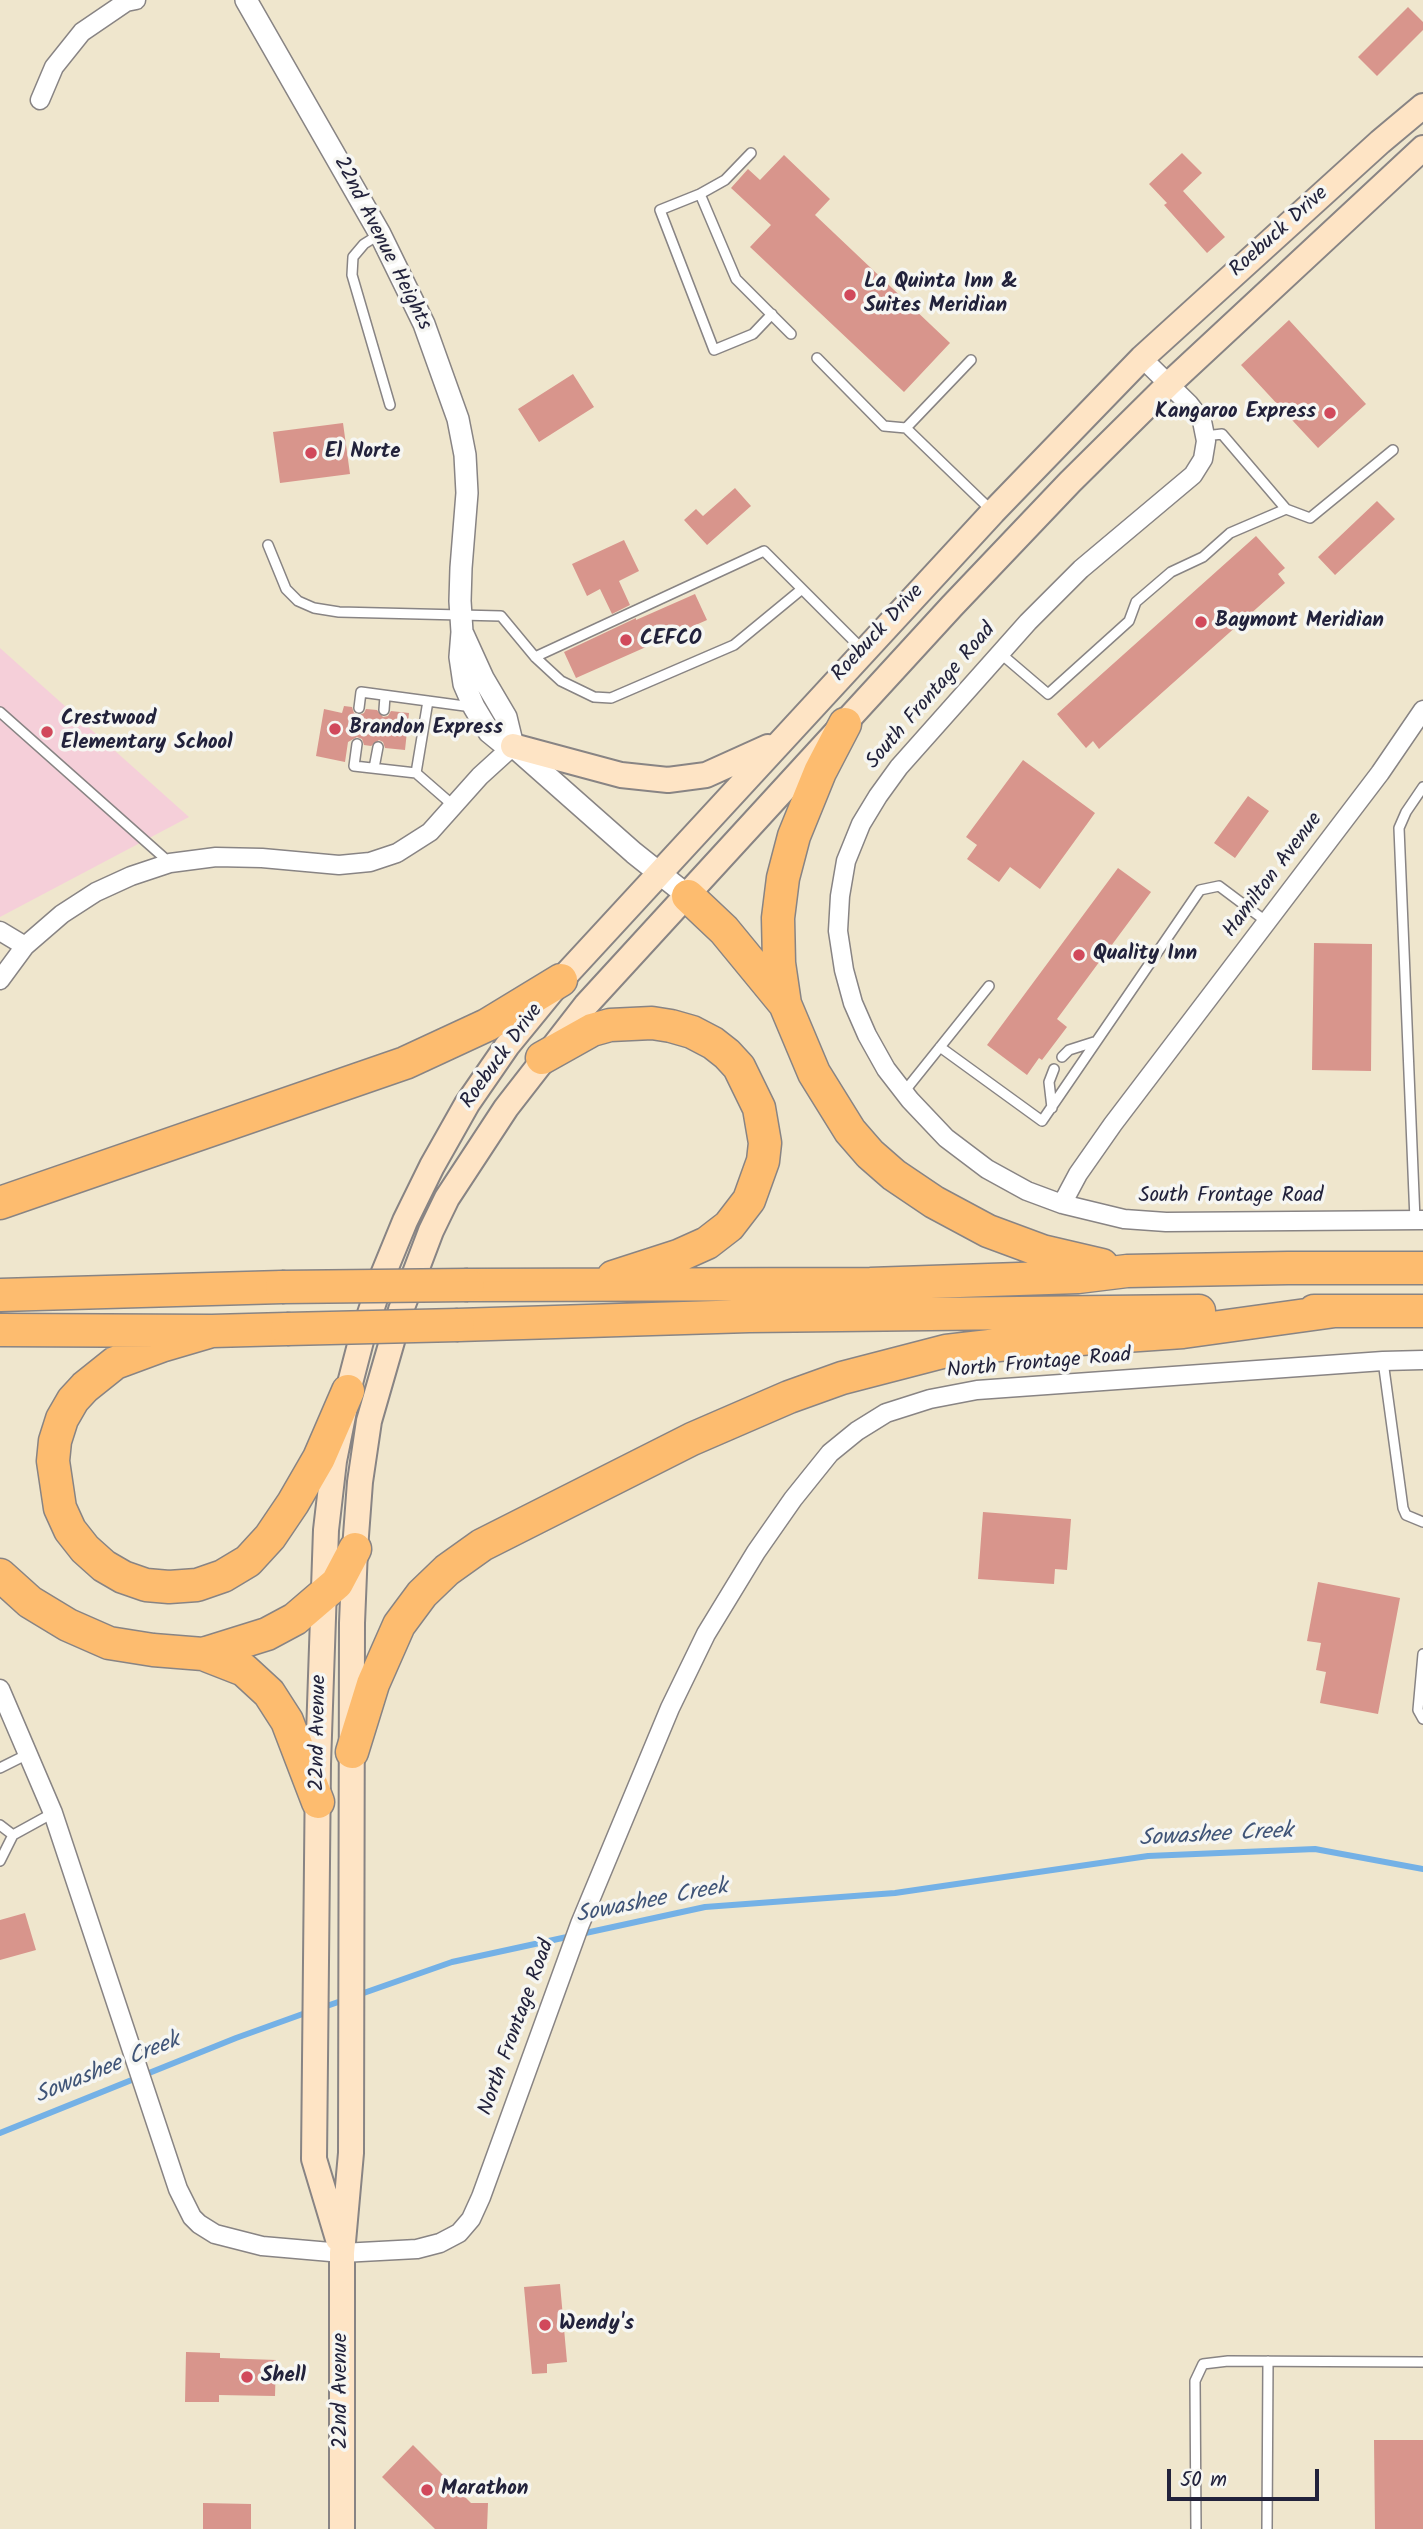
<!DOCTYPE html>
<style>
body{margin:0}
#map{position:relative;width:1423px;height:2529px;overflow:hidden;background:#efe6cd;font-family:Kalam,sans-serif}
canvas{display:block}
.scale{position:absolute;left:1167px;top:2469px;width:152px;height:32px;box-sizing:border-box;border:4px solid #22223b;border-top:0;padding-left:9px;font-size:21px;line-height:24px;white-space:nowrap;color:#22223b;-webkit-text-stroke:5px #f6f6f2;paint-order:stroke}
</style>
<div id="map">
<canvas width="1423" height="2529"></canvas>
<div class="scale">50 m</div>
</div>
<script>
const ctx = document.querySelector('canvas').getContext('2d');
ctx.lineJoin = 'round';
function fill(path, color) {
  ctx.fillStyle = color;
  ctx.fill(path, 'evenodd');
}
function toPath(rows) {
  const path = new Path2D();
  for (const r of rows) {
    path.moveTo(r[0], r[1]);
    for (let i = 2; i < r.length; i += 2) path.lineTo(r[i], r[i + 1]);
  }
  return path;
}
function trace(path, color, width, dash) {
  ctx.strokeStyle = color;
  ctx.lineWidth = width;
  ctx.lineCap = dash ? 'butt' : 'round';
  ctx.setLineDash(dash || []);
  ctx.stroke(path);
}
function label(font, color, halo, rows, align = 'center') {
  ctx.font = font + ' Kalam,sans-serif';
  ctx.lineWidth = 7;
  ctx.setLineDash([]);
  ctx.textBaseline = 'middle';
  ctx.strokeStyle = halo;
  ctx.fillStyle = color;
  for (const [text, x, y, turn = 0] of rows) {
    ctx.save();
    ctx.translate(x, y);
    ctx.rotate((+turn || 0) * Math.PI / 180);
    ctx.textAlign = isNaN(turn) ? turn : align;
    if (halo) ctx.strokeText(text, 0, 0);
    ctx.fillText(text, 0, 0);
    ctx.restore();
  }
}
const built = toPath([
 [0,648,189,817,0,917]
]);
const stream = toPath([
 [358,1995,452,1962,705,1907,895,1893,1148,1856,1315,1849,1423,1869],
 [321,2008,344,2000],
 [0,2133,236,2038,311,2011]
]);
const building = toPath([
 [1408,7,1423,22,1423,30,1377,76,1358,57],
 [1182,153,1202,173,1183,191,1225,237,1207,253,1164,205,1167,203,1149,184],
 [784,155,830,199,815,215,950,343,904,392,750,247,771,225,731,188,748,169,760,180],
 [1289,320,1366,404,1318,448,1241,365],
 [573,374,594,407,539,442,518,409],
 [343,423,350,474,280,483,273,432],
 [735,488,751,506,707,545,684,520,696,509,703,516],
 [1377,501,1395,519,1335,575,1318,557],
 [1256,536,1285,568,1278,574,1285,583,1099,749,1093,741,1086,748,1057,714],
 [624,540,639,571,619,581,630,605,612,614,600,589,587,596,572,564],
 [695,594,707,620,576,678,564,652,636,618,636,620],
 [344,706,352,707,354,713,359,715,364,713,366,709,377,710,383,717,388,716,391,711,409,713,405,750,385,748,383,742,379,740,371,746,364,745,362,739,357,737,348,742,345,762,316,756,324,709,342,713],
 [1023,760,1095,813,1040,889,1010,867,999,882,967,859,977,845,966,837],
 [1248,796,1269,811,1235,858,1214,843],
 [1118,868,1151,892,1057,1019,1067,1027,1042,1060,1039,1058,1027,1075,987,1045],
 [1314,943,1372,944,1371,1071,1312,1070],
 [983,1512,1071,1519,1067,1570,1055,1569,1054,1584,978,1579],
 [1318,1582,1400,1598,1378,1714,1320,1703,1326,1672,1316,1670,1321,1643,1307,1641],
 [25,1913,36,1950,0,1960,0,1920],
 [560,2284,567,2362,547,2364,547,2373,532,2374,524,2287],
 [186,2352,220,2353,220,2358,276,2360,275,2396,219,2395,219,2402,185,2402],
 [1374,2440,1423,2440,1423,2529,1375,2529],
 [413,2445,471,2503,488,2503,487,2529,435,2529,382,2477],
 [203,2503,251,2504,251,2529,203,2529]
]);
const service = toPath([
 [700,194,725,180,751,153],
 [380,234,364,244,353,257,352,275,390,405],
 [772,314,753,334,714,350,660,210,700,194,736,279,791,334],
 [817,358,884,426,906,428,992,511],
 [906,428,971,360],
 [1286,509,1310,518,1393,450],
 [268,545,286,589,298,601,314,608,339,612,501,616,535,657,561,681,594,697,611,698,734,645,802,589],
 [1000,653,1048,694,1129,621,1136,602,1171,572,1203,557,1230,533,1286,509,1222,434,1205,436],
 [535,657,764,551,864,651],
 [359,708,361,692,472,707],
 [384,710,385,696],
 [0,712,170,863],
 [357,744,354,766,416,773,455,807],
 [374,768,378,747],
 [416,773,428,701],
 [940,1047,1042,1121,1200,890,1219,886,1267,922],
 [1062,1057,1069,1050,1094,1042],
 [904,1092,989,986],
 [1052,1108,1049,1082,1054,1069],
 [1415,1220,1399,828,1406,812,1423,787],
 [1383,1361,1403,1508,1406,1515,1423,1522],
 [1423,1654,1418,1710,1423,1719],
 [0,1768,28,1754],
 [0,1825,13,1835],
 [0,1861,13,1835,53,1813],
 [1196,2529,1195,2381,1203,2364,1228,2361,1423,2362],
 [1267,2529,1268,2361]
]);
const minor = toPath([
 [40,100,54,67,82,32,126,2,136,0],
 [1142,358,1189,404,1202,421,1206,441,1203,459,1193,475,1081,569,1028,622,899,767,878,796,861,824,846,861,840,896,838,931,844,970,853,1003,867,1035,886,1069,910,1100,946,1138,987,1169,1027,1191,1062,1204,1124,1219,1166,1222,1423,1220],
 [0,931,25,946],
 [0,980,25,946,62,914,96,892,131,876,170,863,216,857,262,858,339,865,370,862,397,853,430,832,480,776,513,746],
 [1062,1204,1078,1174,1113,1124,1380,773,1423,710],
 [0,1689,53,1813,178,2189,192,2217,199,2224,215,2234,262,2246,342,2253,417,2249,440,2243,459,2233,471,2219,481,2197,580,1924,670,1708,706,1634,756,1552,793,1499,830,1453,857,1431,886,1413,930,1399,977,1390,1383,1361,1423,1360]
]);
const tertiary = toPath([
 [246,0,380,234,424,324,458,419,465,455,467,493,461,568,460,601,462,632,460,657,464,684,474,707,489,732,500,741,513,746,634,853,688,896],
 [463,634,483,678,506,717,513,746]
]);
const secondary = toPath([
 [513,746,621,775,668,780,706,775,768,747],
 [338,2239,314,2159,318,1764,326,1530,334,1461,348,1391,361,1341,382,1277,405,1221,432,1166,467,1104,507,1046,561,980,993,512,1142,358,1380,142,1423,106],
 [342,2529,342,2253,351,2153,352,1623,355,1549,360,1482,369,1421,401,1310,431,1231,447,1198,506,1108,586,1005,952,606,1070,482,1169,384,1423,148]
]);
const motorway = toPath([
 [845,724,820,772,794,836,783,878,778,918,779,963,785,1004,814,1073,850,1131,870,1154,894,1175,934,1202,988,1231,1042,1251,1102,1265],
 [688,896,724,930,784,1003],
 [542,1058,592,1030,610,1025,652,1023,671,1026,692,1032,713,1043,727,1054,739,1067,759,1108,765,1143,763,1161,749,1200,729,1226,707,1243,678,1256,613,1277],
 [0,1203,405,1063,487,1025,561,980],
 [468,1285,870,1284,1078,1277,1127,1271,1288,1268,1423,1268],
 [0,1295,282,1287],
 [1314,1311,1423,1311],
 [458,1325,749,1316,1199,1311],
 [0,1330,212,1331,287,1329],
 [212,1331,161,1346,115,1363,85,1387,73,1400,62,1419,55,1441,53,1461,60,1508,70,1530,85,1549,104,1566,123,1577,146,1585,169,1587,197,1585,223,1576,248,1561,270,1537,293,1503,319,1458,348,1391],
 [0,1575,30,1602,68,1625,109,1643,153,1650,203,1654,244,1670,269,1693,287,1721,318,1802],
 [203,1654,267,1634,295,1619,337,1583,355,1549],
 [352,1752,373,1684,399,1625,422,1594,447,1570,482,1545,692,1439,789,1397,842,1378,946,1351,1007,1344,1183,1332,1335,1311]
]);
const motorwayBridge = toPath([
 [282,1287,468,1285],
 [287,1329,458,1325]
]);
const markers = [
 [850,295,7,"#d1495b"],
 [1330,413,7,"#d1495b"],
 [311,453,7,"#d1495b"],
 [1201,622,7,"#d1495b"],
 [626,640,7,"#d1495b"],
 [335,729,7,"#d1495b"],
 [47,732,7,"#d1495b"],
 [1079,955,7,"#d1495b"],
 [545,2325,7,"#d1495b"],
 [247,2377,7,"#d1495b"],
 [427,2490,7,"#d1495b"]
];
const streetNames = [
 ["Roebuck Drive",1280,233,-42],
 ["22nd Avenue Heights",381,244,63],
 ["Roebuck Drive",879,634,-47],
 ["South Frontage Road",932,697,-49],
 ["Hamilton Avenue",1274,876,-53],
 ["Roebuck Drive",503,1057,-54],
 ["South Frontage Road",1231,1197],
 ["North Frontage Road",1039,1365,-5],
 ["22nd Avenue",320,1733,-89],
 ["North Frontage Road",518,2028,-70],
 ["22nd Avenue",342,2391,-90]
];
const poiNames = [
 ["La Quinta Inn &",864,283],
 ["Suites Meridian",864,307],
 ["Kangaroo Express",1316,413,"right"],
 ["El Norte",325,453],
 ["Baymont Meridian",1215,622],
 ["CEFCO",640,640],
 ["Crestwood",61,720],
 ["Elementary School",61,744],
 ["Brandon Express",349,729],
 ["Quality Inn",1093,955],
 ["Wendy's",559,2325],
 ["Shell",261,2377],
 ["Marathon",441,2490]
];
const waterNames = [
 ["Sowashee Creek",1216,1837,-3],
 ["Sowashee Creek",652,1903,-11],
 ["Sowashee Creek",108,2070,-22]
];
fill(built, '#f5cfd9');
trace(stream, '#74b1e6', 6);
fill(building, '#d8958c');
trace(service, '#888484', 12);
trace(minor, '#888484', 21);
trace(tertiary, '#888484', 24);
trace(secondary, '#888484', 28);
trace(motorway, '#888484', 35);
trace(service, '#fff', 9);
trace(minor, '#fff', 18);
trace(tertiary, '#fff', 21);
trace(secondary, '#fee4c5', 24);
trace(motorway, '#fdbc6f', 32);
trace(motorwayBridge, '#888484', 35, []);
trace(motorwayBridge, '#fdbc6f', 32);
for (const [x, y, r, color] of markers) {
  const dot = new Path2D();
  dot.arc(x, y, r, 0, 2 * Math.PI);
  ctx.fillStyle = color;
  ctx.fill(dot);
  trace(dot, '#f6f6f2', 2.5);
}
label('21px', '#22223b', '#f6f6f2', streetNames);
label('bold 21px', '#22223b', '#f6f6f2', poiNames, 'left');
label('italic 23px', '#3f5477', '#f6f6f2', waterNames);
</script>
